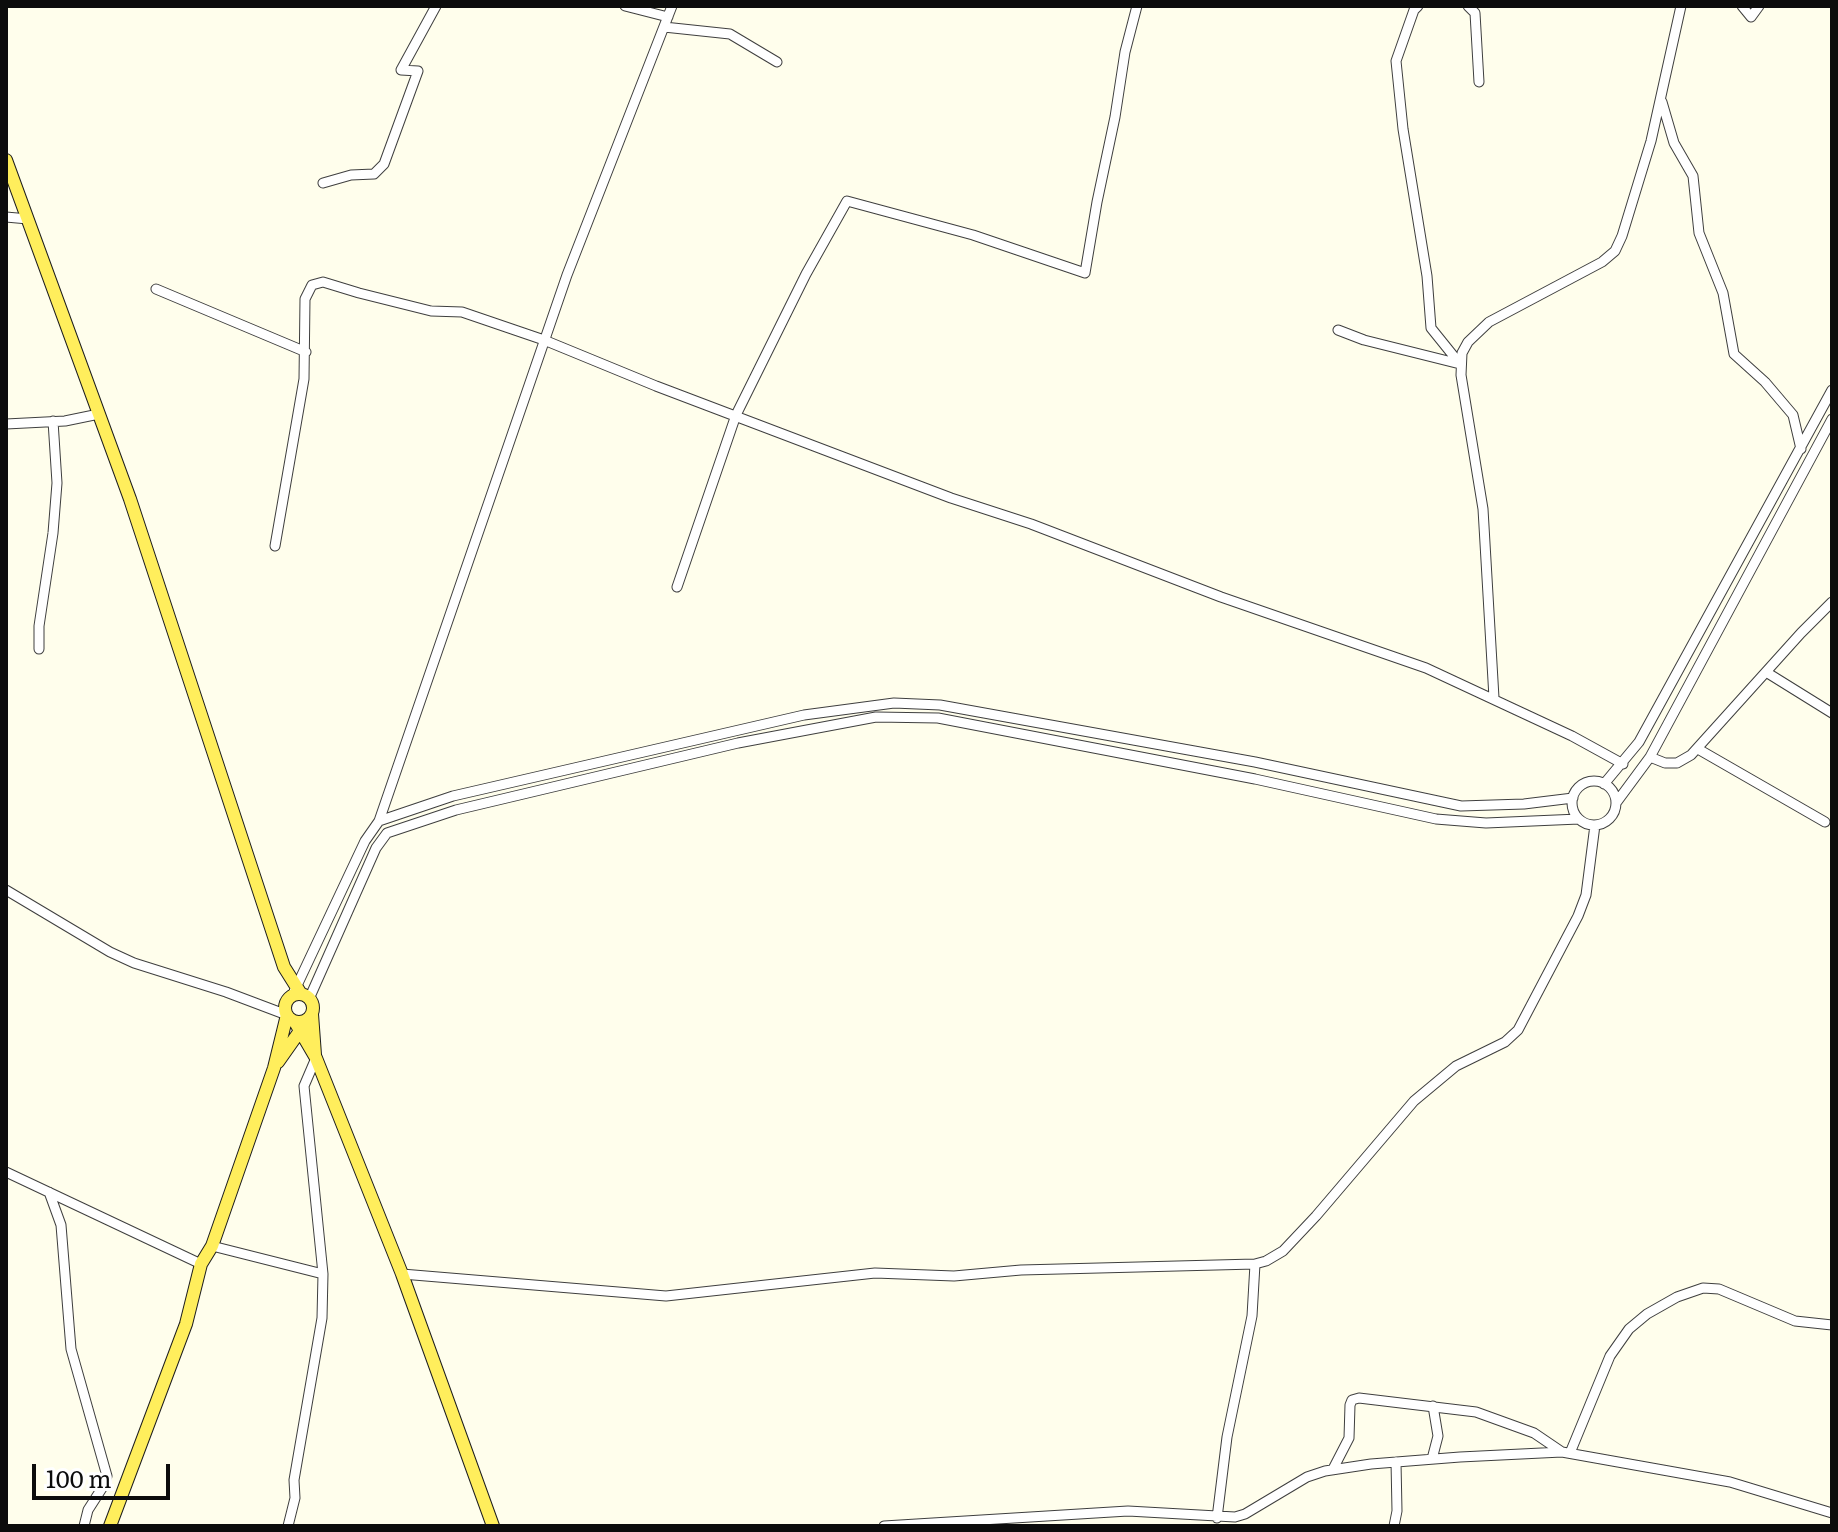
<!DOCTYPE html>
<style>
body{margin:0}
#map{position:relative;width:1838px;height:1532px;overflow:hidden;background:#fffeec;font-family:Literata,serif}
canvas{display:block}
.frame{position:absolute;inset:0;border:8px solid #0c0c0c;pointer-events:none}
.scale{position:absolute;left:32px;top:1464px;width:138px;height:36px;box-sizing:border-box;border:4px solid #0c0c0c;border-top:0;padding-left:10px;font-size:24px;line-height:28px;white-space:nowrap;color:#0c0c0c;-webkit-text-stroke:6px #fff;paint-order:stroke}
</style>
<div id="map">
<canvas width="1838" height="1532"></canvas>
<div class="frame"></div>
<div class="scale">100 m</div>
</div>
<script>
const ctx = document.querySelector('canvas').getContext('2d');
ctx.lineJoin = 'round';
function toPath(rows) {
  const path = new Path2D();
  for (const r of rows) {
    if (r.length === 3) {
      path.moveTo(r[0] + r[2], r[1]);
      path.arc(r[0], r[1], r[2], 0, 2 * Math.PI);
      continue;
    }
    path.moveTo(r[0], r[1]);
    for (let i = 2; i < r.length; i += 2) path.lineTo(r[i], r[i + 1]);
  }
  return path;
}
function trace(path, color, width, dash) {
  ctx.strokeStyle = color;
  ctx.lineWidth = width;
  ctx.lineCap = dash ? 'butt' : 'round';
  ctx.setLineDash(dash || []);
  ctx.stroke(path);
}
const minor = toPath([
 [625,6,668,17],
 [1468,6,1475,13,1479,82],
 [1742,6,1751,17,1759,6],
 [664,27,730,34,777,62],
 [1662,102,1674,143,1693,176,1699,233,1723,293,1734,354,1765,382,1793,415,1801,449],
 [323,183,351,175,374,174,384,164,418,71,401,70,436,6],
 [6,217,28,219],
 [156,289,306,352],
 [1338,330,1364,340,1460,364,1431,328,1427,276,1403,129,1396,61,1414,10,1418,6],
 [6,424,65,421,99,414],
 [275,546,304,379,305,299,312,285,323,282,359,293,431,311,462,312,544,340,656,386,951,498,1031,524,1221,597,1426,668,1572,736,1623,764],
 [677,587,736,415,806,274,847,201,973,235,1085,273,1097,202,1115,117,1125,52,1137,6],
 [39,649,39,626,53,533,57,483,53,421],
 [1766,672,1832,713],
 [1494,698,1483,509,1461,375,1462,353,1468,342,1489,322,1602,262,1615,251,1622,236,1651,141,1681,6],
 [1698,749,1825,822],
 [1650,757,1665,763,1677,763,1691,755,1801,633,1832,602],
 [1594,803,22],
 [1604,784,1639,742,1832,390],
 [1616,803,1650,757,1832,419],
 [379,821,567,275,672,6],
 [6,890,110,952,134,963,226,992,287,1015],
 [292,996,365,841,379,821,453,796,804,715,894,703,940,705,1255,762,1461,806,1524,804,1573,798],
 [309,999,376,848,387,833,456,810,738,743,876,717,938,718,1255,779,1436,819,1486,823,1579,819],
 [6,1172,201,1264],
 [49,1192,61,1225,71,1349,107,1476,104,1485,88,1510,84,1526],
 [212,1246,323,1274],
 [402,1274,666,1296,875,1273,954,1276,1021,1270,1255,1264,1266,1261,1283,1251,1316,1216,1414,1101,1456,1066,1505,1042,1518,1030,1578,916,1586,895,1595,825],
 [1570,1453,1610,1356,1629,1329,1647,1314,1677,1297,1703,1288,1719,1289,1795,1321,1832,1325],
 [1432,1459,1438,1436,1433,1406],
 [1333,1469,1349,1438,1350,1405,1352,1400,1359,1398,1476,1412,1534,1433,1562,1452],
 [1217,1518,1227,1437,1252,1316,1255,1264],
 [288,1526,295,1498,294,1480,322,1318,323,1274,304,1086,316,1058],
 [884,1526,1128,1511,1235,1517,1245,1514,1307,1477,1325,1471,1371,1464,1460,1457,1562,1452,1730,1482,1832,1513],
 [1394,1526,1397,1511,1396,1462]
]);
const major = toPath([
 [6,160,130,499,284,967,301,994],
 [299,1008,14],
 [312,1014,315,1055],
 [295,1022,316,1058,402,1274,493,1526],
 [278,1062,302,1028],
 [110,1526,186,1324,201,1264,212,1246,274,1068,287,1015]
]);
trace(minor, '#3f3f3f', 11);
trace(major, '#1d1d1d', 14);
trace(minor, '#fff', 9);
trace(major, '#ffee5c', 12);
</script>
